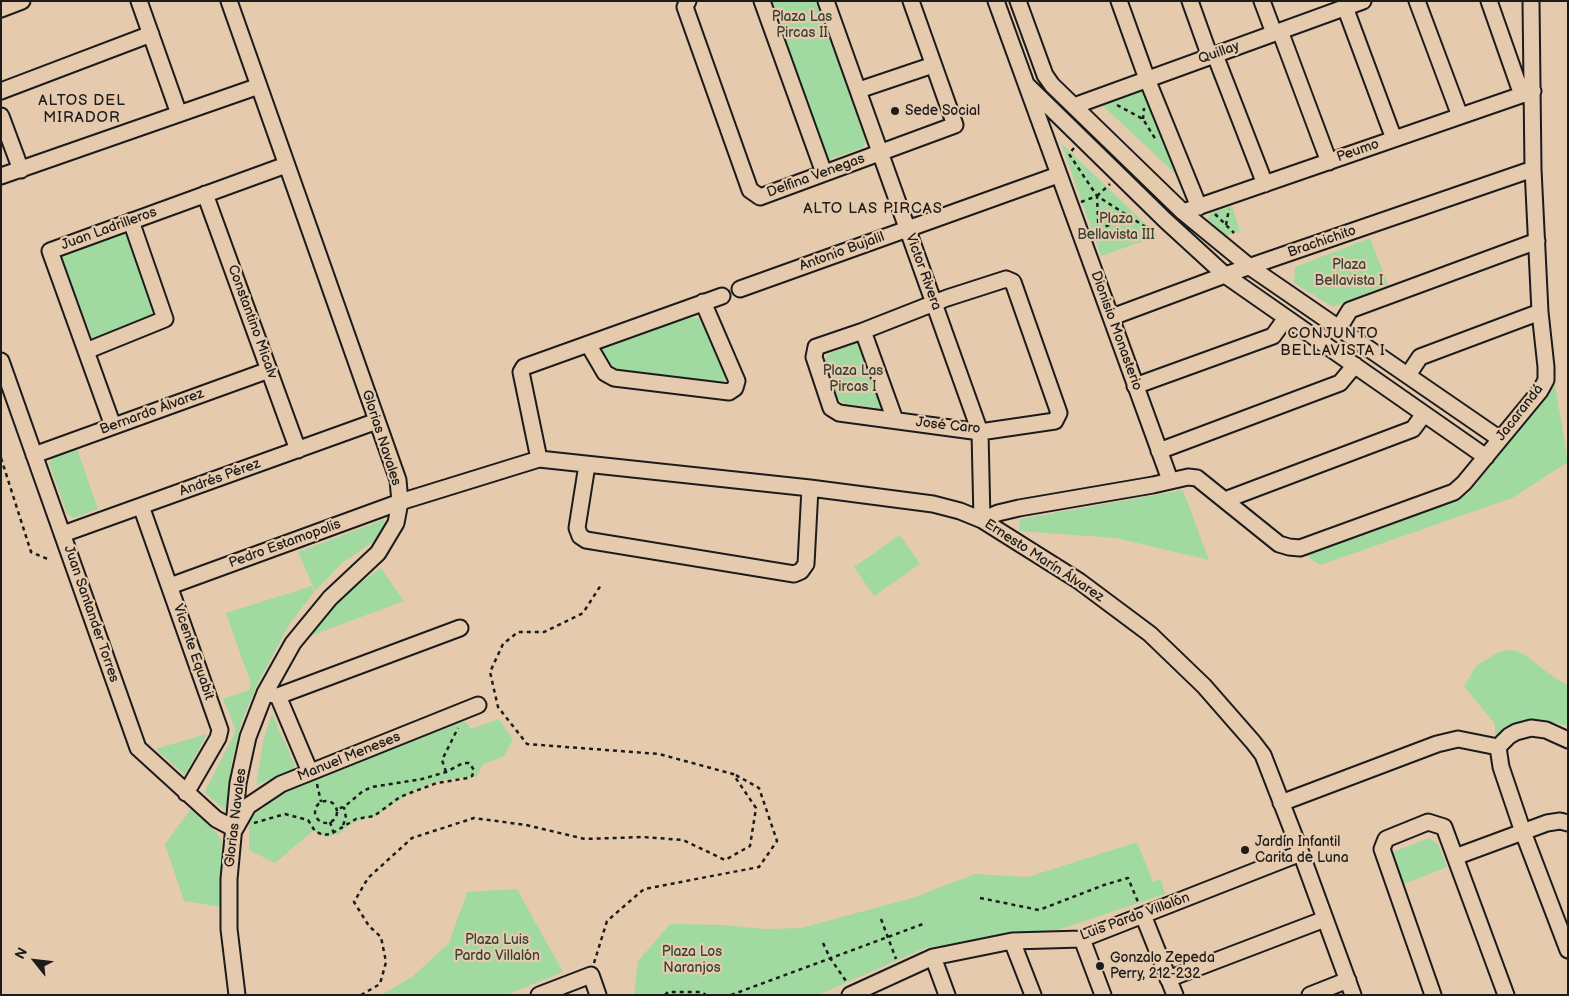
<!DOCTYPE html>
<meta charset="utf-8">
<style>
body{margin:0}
#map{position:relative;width:1569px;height:996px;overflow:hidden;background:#e6caad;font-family:"Balsamiq Sans",sans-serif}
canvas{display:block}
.frame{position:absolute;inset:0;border:2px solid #1c1c1c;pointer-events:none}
.north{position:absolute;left:10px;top:936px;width:50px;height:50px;-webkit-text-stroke:4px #e6caad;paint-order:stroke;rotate:299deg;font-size:14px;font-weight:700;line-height:20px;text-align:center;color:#1c1c1c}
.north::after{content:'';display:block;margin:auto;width:18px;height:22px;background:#1c1c1c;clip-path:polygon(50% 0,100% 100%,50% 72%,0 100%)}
</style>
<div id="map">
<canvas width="1569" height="996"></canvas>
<div class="frame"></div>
<div class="north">N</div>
</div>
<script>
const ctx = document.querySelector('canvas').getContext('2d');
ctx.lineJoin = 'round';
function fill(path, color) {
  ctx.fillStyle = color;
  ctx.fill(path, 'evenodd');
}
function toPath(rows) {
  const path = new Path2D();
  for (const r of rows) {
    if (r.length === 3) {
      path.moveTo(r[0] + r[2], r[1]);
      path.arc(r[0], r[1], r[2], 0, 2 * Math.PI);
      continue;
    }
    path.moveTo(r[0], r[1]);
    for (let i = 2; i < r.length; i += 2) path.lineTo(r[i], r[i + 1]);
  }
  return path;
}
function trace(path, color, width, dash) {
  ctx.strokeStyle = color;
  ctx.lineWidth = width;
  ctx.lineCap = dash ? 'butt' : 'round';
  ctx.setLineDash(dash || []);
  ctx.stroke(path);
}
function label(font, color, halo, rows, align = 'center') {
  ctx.font = font + ' "Balsamiq Sans",sans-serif';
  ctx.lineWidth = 4.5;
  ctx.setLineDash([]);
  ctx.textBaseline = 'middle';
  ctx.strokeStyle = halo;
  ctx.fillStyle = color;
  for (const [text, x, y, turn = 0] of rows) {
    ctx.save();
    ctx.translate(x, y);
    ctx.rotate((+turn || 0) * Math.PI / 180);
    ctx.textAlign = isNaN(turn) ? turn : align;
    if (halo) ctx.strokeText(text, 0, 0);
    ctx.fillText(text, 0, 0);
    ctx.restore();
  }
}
const green = toPath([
 [771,1,816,1,866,140,863,148,828,160],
 [1145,89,1183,181,1102,105],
 [1061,143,1108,188,1158,236,1101,256],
 [1232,206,1240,231,1225,236,1208,220,1209,216,1210,213],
 [127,228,160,315,93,340,60,254],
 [1370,238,1388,285,1333,307,1294,283,1295,267],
 [690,318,700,318,726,378,722,383,621,371,612,366,601,352,604,345],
 [862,341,885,409,845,404,838,399,825,360,828,354],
 [1555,385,1568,462,1512,498,1320,565,1305,555,1468,494],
 [77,449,98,509,74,518,67,514,49,463,53,458],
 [1183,490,1209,560,1116,538,1019,531,1020,519],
 [385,519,384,525,373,542,342,563,315,591,298,552],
 [900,535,920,564,874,596,854,567],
 [381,568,404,601,305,638,315,624,342,596],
 [312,586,314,592,289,625,258,683,242,721,232,761,226,808,225,810,206,794,205,791,235,733,235,728,223,699,249,690,251,684,226,613],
 [1508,650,1517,651,1525,655,1556,679,1568,685,1568,726,1543,720,1526,719,1512,724,1499,735,1495,735,1495,724,1464,686,1477,665,1499,652],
 [272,714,295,765,293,770,256,785,264,737],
 [499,719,513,740,504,756,482,765,480,771,476,777,446,779,413,791,374,817,364,818,349,825,339,834,326,837,313,831,275,863,249,850,249,818,292,787,455,724,462,722,467,723,471,729],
 [207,734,185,775,155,749],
 [191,809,215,831,222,840,221,907,184,901,165,844],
 [1429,838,1438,844,1447,867,1402,885,1392,859,1393,852],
 [1137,842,1153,882,1161,879,1165,894,1061,929,925,948,818,995,634,995,638,961,670,924,724,925,763,929,801,928,912,898,975,874,1028,877],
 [517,889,563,972,506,995,381,995,412,977,449,943,467,892]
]);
const path = toPath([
 [1117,105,1143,119,1156,140],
 [1143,119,1144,108],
 [1074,148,1069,154,1097,196,1152,231,1154,229],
 [1097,196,1110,184],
 [1081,202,1097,196,1099,242],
 [1215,214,1234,233],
 [1226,225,1229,209],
 [1098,229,1130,218],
 [1,458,31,552,50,560],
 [446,772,442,760,458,728],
 [317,784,321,802],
 [326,812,11],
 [330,822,334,834],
 [254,823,285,814,308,820,315,831,323,835,331,834,356,819,374,816,400,797,410,793,437,783,468,778,472,776,474,770,469,763,463,763,446,772,422,779,372,787,363,791,344,807,336,809],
 [343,825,346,818,344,807],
 [980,898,1039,910,1104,885,1128,878,1138,902],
 [881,919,896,959],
 [823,943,830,958,846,981],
 [594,963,607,921,644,889,759,867,777,841,759,788,734,774],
 [361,995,380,984,386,962,381,937,369,926,354,902,368,878,412,838,474,818,526,825,585,839,643,837,683,840,725,860,750,846,756,808,733,774,659,754,527,744,498,707,490,672,503,644,518,632,544,632,583,613,601,585],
 [665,995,668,992,701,992,706,995],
 [731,995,923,924]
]);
const minor = toPath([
 [139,1,179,114],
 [229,1,398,480,400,502,396,523,378,553,330,598,293,643,265,693,248,737,238,783,229,879,229,929,237,995],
 [688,1,685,7,750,190,760,197,955,125,911,1],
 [762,1,824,173],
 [826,1,980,432,982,520,998,513,1019,508,1153,485,1188,477,1197,478,1279,544,1289,547,1300,548,1454,492,1464,483,1540,391,1546,380,1546,367,1540,312,1533,169,1531,1],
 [996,1,1170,480],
 [1018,1,1045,75,1052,85,1183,212,1250,267,1500,439],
 [1119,1,1147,79,1199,207],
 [1190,1,1210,57],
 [1262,1,1274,33],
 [1417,1,1460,116],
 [1489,1,1522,95],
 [1345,7,1394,139],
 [1,9,22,1],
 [1280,31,1329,162],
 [1215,55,1265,184],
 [1027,85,1165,220,1225,275,1486,457],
 [859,90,933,65],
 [1,91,151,34],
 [1074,106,1363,1],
 [1,116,21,170],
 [1,176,259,86],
 [205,194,298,450],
 [1183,212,1533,91],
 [1006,279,1013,282,1059,413,1055,421,980,432,839,413,831,408,814,357,816,347,863,331,947,298,1006,279],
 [740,289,1058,175],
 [1112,317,1225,275,1533,169],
 [1339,328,1350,310,1537,241],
 [863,331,895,420],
 [588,344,605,373,614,378,729,392,735,388,737,381,703,302],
 [86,351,165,319,131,221],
 [1,361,138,748,216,819,235,829,248,806,281,784,478,705],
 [1408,375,1420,357,1540,312],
 [1135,386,1273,336,1286,318],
 [113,426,50,251,286,165],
 [1159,451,1340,383,1355,365],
 [34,455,269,370],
 [539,459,521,372,524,367,722,296],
 [587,465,577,528,580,536,586,540,794,574,801,571,806,564,810,488],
 [1225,500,1413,429,1424,414],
 [141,506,220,730,218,738,186,793],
 [63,534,377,421],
 [170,586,400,502,539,459,810,488,933,504,960,511,982,520,1079,581,1150,634,1204,686,1253,742,1263,755,1301,853,1353,995],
 [265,693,278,696,460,628],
 [278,696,310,772],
 [1498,747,1501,767,1523,832,1568,950],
 [1498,747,1509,736,1516,732,1531,728,1546,730,1568,740],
 [1281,803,1437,744,1458,739,1498,747],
 [1455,857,1547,823,1560,821,1568,823],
 [1143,915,1175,995],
 [1082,939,1103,995],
 [1012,941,1033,995],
 [933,957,947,995],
 [1168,979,1325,919],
 [539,995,591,975,598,995],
 [850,995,933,957,1012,941,1082,939,1301,853],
 [1310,995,1348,980],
 [1433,995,1382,849,1386,839,1428,822,1444,827,1506,995]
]);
const markers = [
 [895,111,5,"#1c1c1c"],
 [1245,850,5,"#1c1c1c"],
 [1100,966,5,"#1c1c1c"]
];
const parkNames = [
 ["Plaza Las",802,17],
 ["Pircas II",802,33],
 ["Plaza",1116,219],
 ["Bellavista III",1116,235],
 ["Plaza",1349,265],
 ["Bellavista I",1349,281],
 ["Plaza Las",853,371],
 ["Pircas I",853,387],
 ["Plaza Luis",497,940],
 ["Pardo Villalón",497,956],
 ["Plaza Los",692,952],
 ["Naranjos",692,968]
];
const streetNames = [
 ["Quillay",1219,53,-20],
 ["Peumo",1358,151,-19],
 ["Delfina Venegas",816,176,-20],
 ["Juan Ladrilleros",109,229,-20],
 ["Brachichito",1322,242,-19],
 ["Antonio Bujalil",842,252,-20],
 ["Victor Rivera",923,272,70],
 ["Constantino Micalv",252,322,70],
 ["Dionisio Monasterio",1116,331,70],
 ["Bernardo Álvarez",152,412,-20],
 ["Jacarandá",1520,413,-52],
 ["José Caro",948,426,6],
 ["Glorias Navales",381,438,72],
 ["Andrés Pérez",220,478,-20],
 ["Pedro Estamopolis",285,544,-20],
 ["Ernesto Marín Álvarez",1044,561,33],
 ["Juan Santander Torres",91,614,71],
 ["Vicente Equabit",193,652,71],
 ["Manuel Meneses",349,757,-22],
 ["Glorias Navales",236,818,-83],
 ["Luis Pardo Villalón",1135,917,-20]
];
const poiNames = [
 ["Sede Social",905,111],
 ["Jardín Infantil",1255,842],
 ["Carita de Luna",1255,858],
 ["Gonzalo Zepeda",1110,958],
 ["Perry, 212-232",1110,974]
];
const neighbourhoodNames = [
 ["ALTOS DEL",82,101],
 ["MIRADOR",82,118],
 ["ALTO LAS PIRCAS",873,209],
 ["CONJUNTO",1333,334],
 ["BELLAVISTA I",1333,351]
];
fill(green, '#a1daa0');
trace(minor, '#1c1c1c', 19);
trace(path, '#1c1c1c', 2.5, [4, 4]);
trace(minor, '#e6caad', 15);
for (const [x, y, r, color] of markers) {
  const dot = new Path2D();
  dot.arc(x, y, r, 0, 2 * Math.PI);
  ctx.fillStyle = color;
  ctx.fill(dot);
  trace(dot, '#e6caad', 2);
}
label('14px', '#374236', '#e6caad', parkNames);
label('14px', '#1c1c1c', '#e6caad', streetNames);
label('14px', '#1c1c1c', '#e6caad', poiNames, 'left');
ctx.letterSpacing = '1px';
label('15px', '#1c1c1c', '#e6caad', neighbourhoodNames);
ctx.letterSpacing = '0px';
</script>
